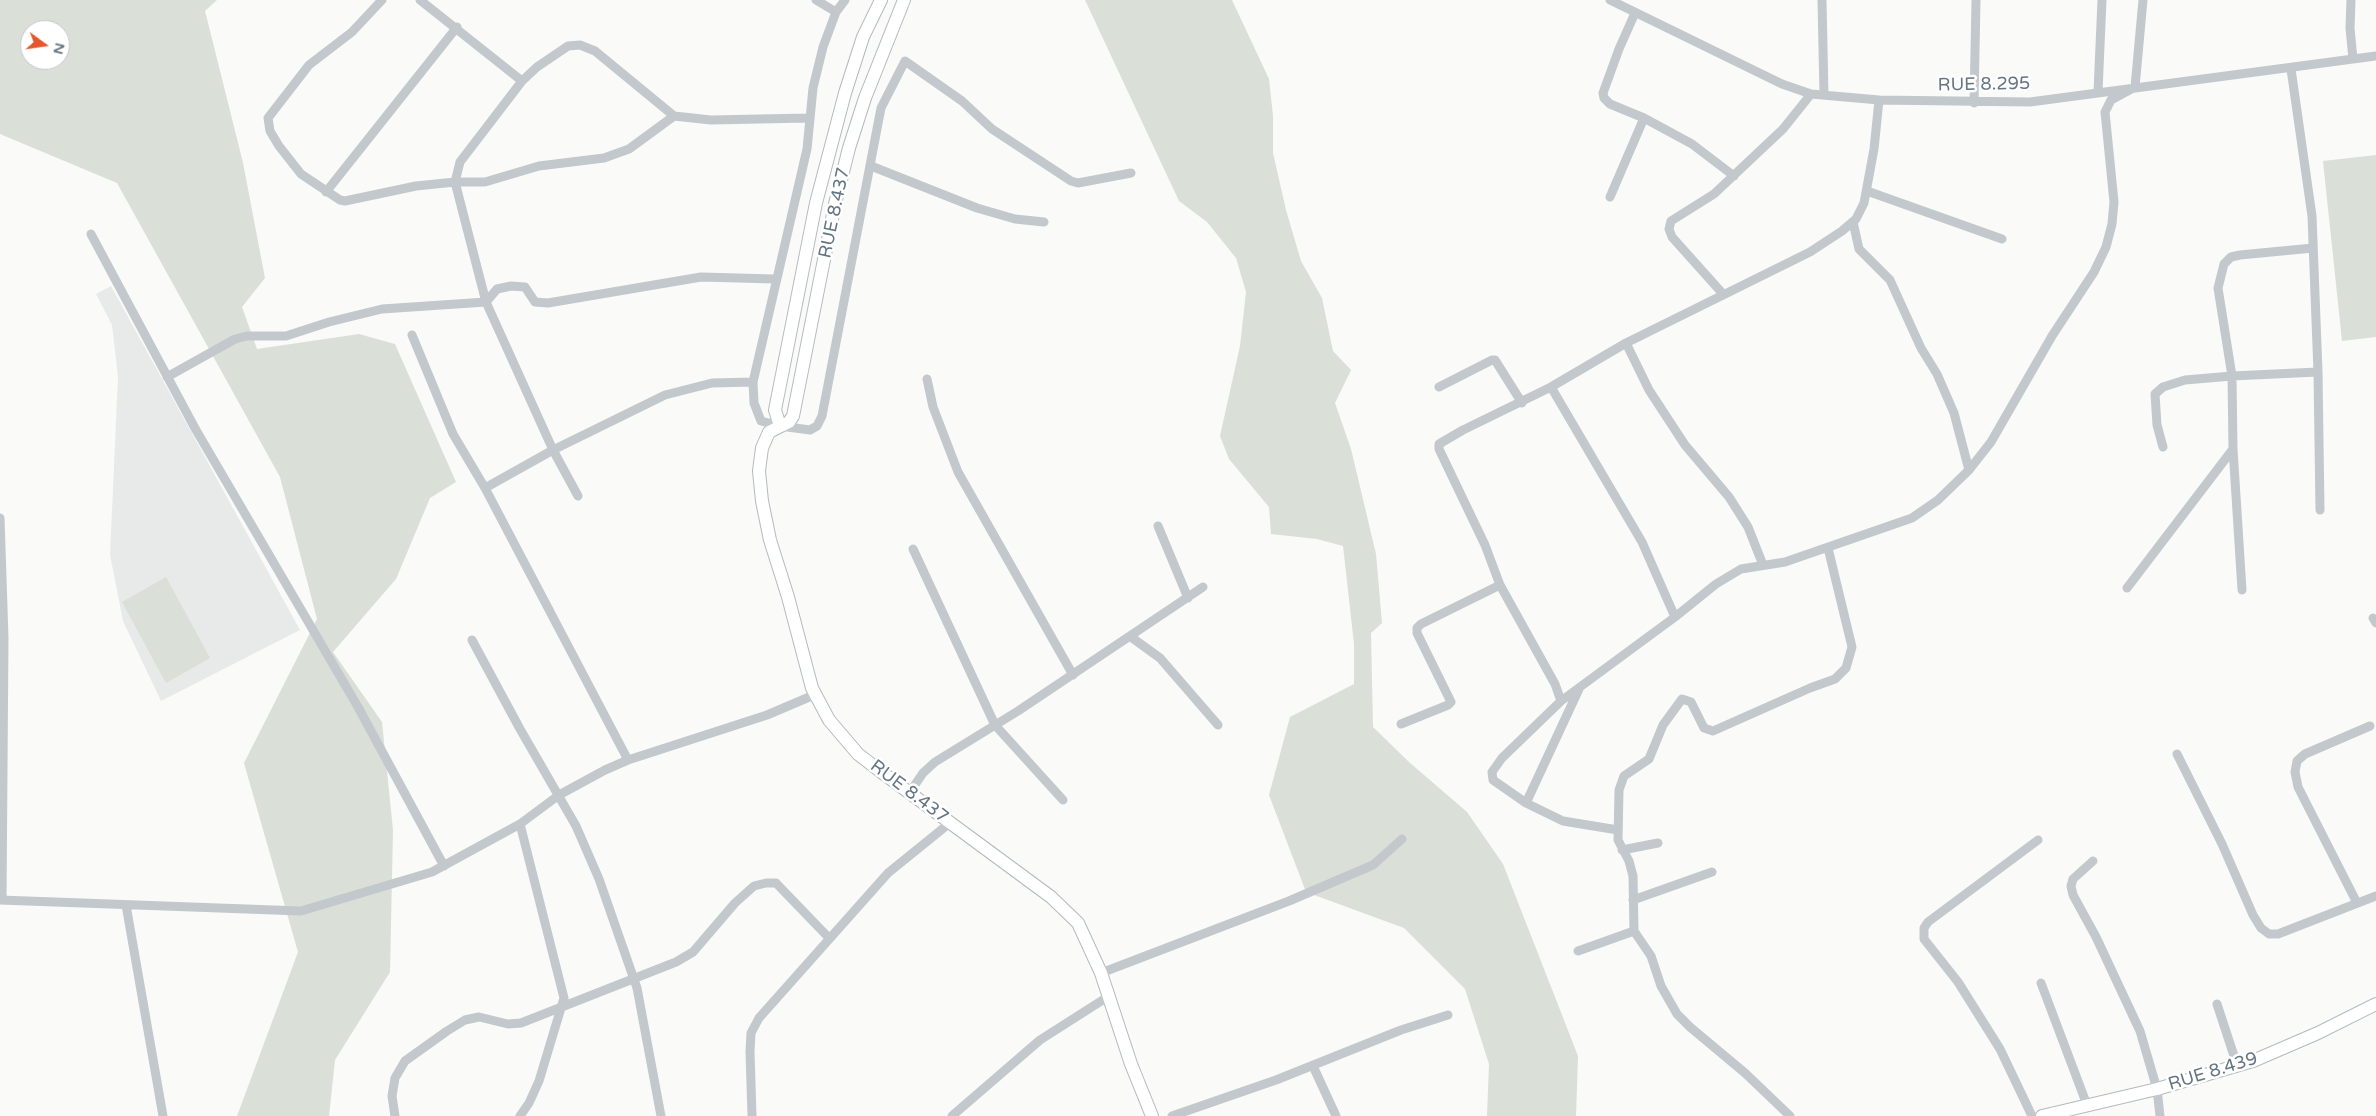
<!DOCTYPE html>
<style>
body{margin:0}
#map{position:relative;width:2376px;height:1116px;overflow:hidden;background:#fafaf8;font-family:"Varela Round",sans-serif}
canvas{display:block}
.north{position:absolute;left:20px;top:20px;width:50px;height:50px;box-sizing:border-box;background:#fff;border:1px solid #c1c8cd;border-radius:50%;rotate:104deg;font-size:14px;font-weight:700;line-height:20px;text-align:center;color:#657683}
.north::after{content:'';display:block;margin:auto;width:18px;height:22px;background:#e4572e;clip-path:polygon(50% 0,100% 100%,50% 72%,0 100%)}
</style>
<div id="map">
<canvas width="2376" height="1116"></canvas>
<div class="north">N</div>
</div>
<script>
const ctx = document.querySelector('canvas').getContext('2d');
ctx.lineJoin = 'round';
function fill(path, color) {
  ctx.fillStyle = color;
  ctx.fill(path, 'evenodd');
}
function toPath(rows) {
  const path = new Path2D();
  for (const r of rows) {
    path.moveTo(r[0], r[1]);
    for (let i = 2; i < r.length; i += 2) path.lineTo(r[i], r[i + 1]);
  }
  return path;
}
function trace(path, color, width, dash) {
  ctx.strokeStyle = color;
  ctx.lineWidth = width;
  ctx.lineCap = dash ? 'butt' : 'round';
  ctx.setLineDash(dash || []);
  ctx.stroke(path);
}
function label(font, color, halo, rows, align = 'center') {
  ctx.font = font + ' "Varela Round",sans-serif';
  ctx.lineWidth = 5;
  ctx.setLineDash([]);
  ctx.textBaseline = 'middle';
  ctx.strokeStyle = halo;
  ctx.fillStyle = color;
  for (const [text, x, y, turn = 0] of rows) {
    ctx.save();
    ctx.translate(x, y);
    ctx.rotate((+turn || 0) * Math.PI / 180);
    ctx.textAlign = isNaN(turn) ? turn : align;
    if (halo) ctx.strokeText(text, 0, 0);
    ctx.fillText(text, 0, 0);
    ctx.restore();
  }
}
const built = toPath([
 [111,286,300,630,161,701,123,621,110,555,118,377,112,325,96,294]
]);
const green = toPath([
 [0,0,217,0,205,11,243,163,265,278,242,307,257,349,359,334,395,344,456,482,430,498,396,579,333,652,382,722,393,830,390,972,335,1060,329,1116,237,1116,298,952,244,763,317,619,280,477,117,183,0,134],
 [30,30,60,30,60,60,30,60],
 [1085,0,1232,0,1269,79,1273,116,1273,153,1286,210,1301,261,1322,298,1333,351,1351,370,1335,403,1351,449,1376,554,1382,623,1371,633,1373,727,1409,762,1467,812,1503,864,1578,1056,1576,1116,1487,1116,1489,1064,1465,989,1404,928,1306,892,1269,795,1290,717,1354,684,1354,644,1343,546,1317,539,1271,534,1269,507,1229,459,1220,436,1240,346,1246,292,1236,258,1207,222,1179,201],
 [2376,155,2376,337,2342,341,2323,161],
 [166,577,210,658,166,683,122,602]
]);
const street = toPath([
 [382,0,352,32,309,65,268,118,270,131,279,146,301,174,340,200,345,201,416,186,455,182,485,182,539,166,604,158,629,149,674,116],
 [420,0,522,81],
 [816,0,836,12],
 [845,0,836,12,823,47,813,88,807,149,753,382,754,403,761,421,780,426,810,430,817,426,822,416,881,108,905,61,962,101,992,129,1071,181,1078,183,1131,173],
 [1610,0,1782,84,1811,94,1879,100,2030,102,2376,56],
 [1822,0,1824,95],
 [2351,0,2350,28,2353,59],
 [1635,13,1619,49,1603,93,1604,98,1610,104,1644,118,1692,144,1734,176],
 [2098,92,2102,0],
 [1974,103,1976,0],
 [871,166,977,208,1015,219,1044,222],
 [1867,191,2002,239],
 [326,192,457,27],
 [1610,197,1644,118],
 [1853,222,1859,249,1890,280,1921,348,1937,374,1954,413,1969,470],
 [91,234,196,430,358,707,444,866],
 [1723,294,1672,237,1669,229,1671,221,1714,194,1783,129,1811,94],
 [412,335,453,434,485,488,628,760],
 [1626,343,1649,390,1685,445,1729,497,1748,527,1763,565],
 [2318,372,2320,510],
 [167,377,235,339,247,336,286,336,329,322,382,309,486,302,497,289,511,286,525,287,535,302,548,303,701,277,775,279],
 [927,379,933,407,958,472,1073,675],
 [1439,387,1492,360,1495,360,1522,403],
 [1551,387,1642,542,1675,617],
 [2163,447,2157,425,2155,394,2163,387,2185,380,2232,376,2218,288,2224,264,2231,257,2240,255,2313,248],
 [485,488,553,450,665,395,712,383,753,382],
 [578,496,553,450,486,302,455,182,460,162,522,81,537,67,568,46,580,45,595,51,674,116,711,120,808,118],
 [0,518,4,638,2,900],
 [1158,526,1188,598],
 [913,549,995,725,1063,800],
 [2127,588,2233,449],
 [2242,590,2233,449,2232,376,2318,372,2312,216,2291,69],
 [2373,618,2376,623],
 [1131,637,1160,658,1218,725],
 [472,640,520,729,576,826,599,879,637,988,661,1116],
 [1579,689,1526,803,1563,821,1618,830],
 [1561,701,1555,684,1500,585,1485,545,1439,449,1439,444,1463,430,1551,387,1626,343,1810,252,1842,231,1856,219,1864,203,1874,149,1879,100],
 [1401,724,1448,705,1451,702,1417,633,1417,628,1421,624,1500,585],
 [2177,754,2222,844,2253,915,2261,928,2269,934,2278,934,2376,896],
 [910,792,923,773,935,762,1018,711,1203,587],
 [1526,803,1493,780,1492,772,1502,758,1561,701,1675,617,1716,584,1741,569,1785,562,1912,518,1938,500,1969,470,1991,442,2052,336,2094,272,2106,247,2112,224,2114,202,2105,112,2111,100,2135,87,2143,0],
 [520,824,564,998,539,1081,529,1103,520,1116],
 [1622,850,1658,843],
 [2093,861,2073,879,2071,886,2073,895,2096,937,2140,1031,2157,1089,2160,1116],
 [0,900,301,911,432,872,520,824,559,795,605,770,628,760,767,715,814,695],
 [1633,900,1712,872],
 [2357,903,2298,787,2295,772,2297,761,2305,754,2370,726],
 [126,905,163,1116],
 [1578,951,1634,931],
 [1101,973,1289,901,1373,865,1402,839],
 [2041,983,2087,1105],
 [2217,1004,2237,1065],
 [1313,1066,1336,1116],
 [395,1116,392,1096,395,1078,405,1061,447,1031,465,1020,479,1017,508,1024,521,1023,676,962,693,952,735,903,754,886,766,883,776,883,829,938],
 [752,1116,750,1052,751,1033,759,1018,888,873,951,822],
 [952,1116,1040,1040,1109,996],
 [1172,1116,1276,1080,1401,1030,1448,1015],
 [1790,1116,1745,1073,1690,1027,1677,1014,1661,986,1651,956,1634,931,1633,876,1629,861,1618,840,1619,790,1624,776,1649,759,1663,725,1682,699,1691,702,1704,728,1713,731,1810,688,1835,679,1846,668,1852,647,1828,548],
 [2032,1116,2000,1049,1958,982,1924,939,1924,928,1928,922,2038,840]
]);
const secondary = toPath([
 [904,0,865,98,849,148,835,204,793,416,789,422,769,432,762,448,759,471,762,501,770,540,788,597,812,688,829,720,858,754,880,771,1051,897,1078,923,1101,973,1131,1064,1152,1116],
 [780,426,775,410,816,203,845,93,863,37,881,0],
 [2042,1116,2157,1089,2253,1061,2318,1033,2376,1004]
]);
const streetNames = [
 ["RUE 8.295",1984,85,-1],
 ["RUE 8.437",835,213,-78],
 ["RUE 8.437",909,792,37],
 ["RUE 8.439",2213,1072,-17]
];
fill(built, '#e8e9e9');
fill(green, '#dadfd7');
trace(secondary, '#b3babf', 14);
trace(street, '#c3c8cc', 9);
trace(secondary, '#fff', 12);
label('18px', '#657683', '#fff', streetNames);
</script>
